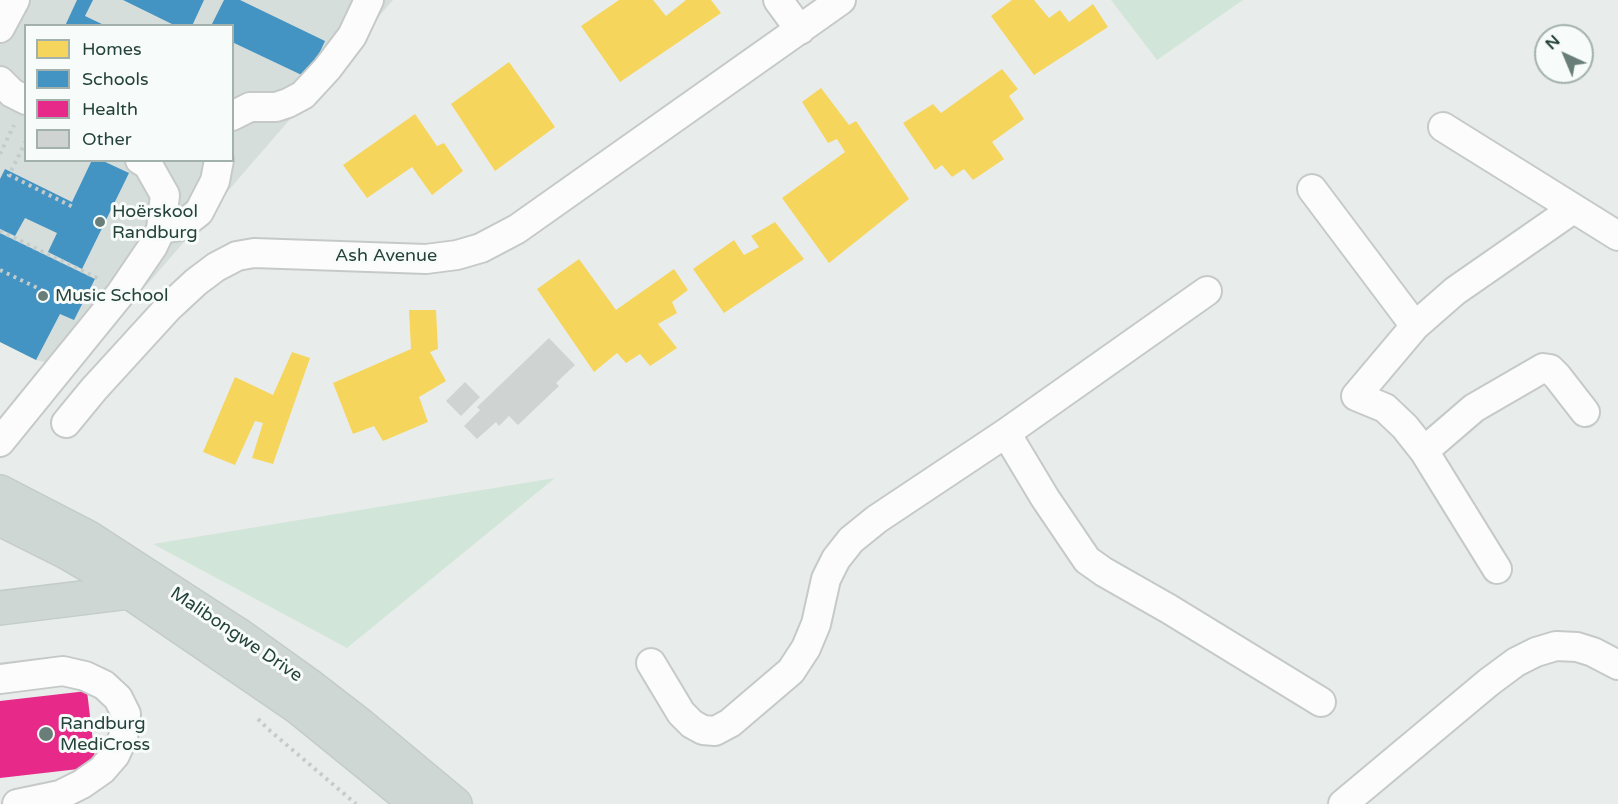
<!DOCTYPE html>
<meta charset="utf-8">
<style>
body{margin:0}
#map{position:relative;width:1618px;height:804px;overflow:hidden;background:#e8edeb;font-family:"Varela Round",sans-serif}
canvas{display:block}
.legend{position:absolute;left:24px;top:24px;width:210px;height:138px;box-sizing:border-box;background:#f7fbf9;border:2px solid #a3b1ad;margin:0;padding:8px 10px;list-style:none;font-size:18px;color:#24423a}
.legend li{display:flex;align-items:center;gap:12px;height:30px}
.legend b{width:30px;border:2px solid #a3b1ad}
.north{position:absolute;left:1534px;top:24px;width:60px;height:60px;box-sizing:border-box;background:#f7fbf9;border:2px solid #a3b1ad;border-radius:50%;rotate:316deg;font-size:16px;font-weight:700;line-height:24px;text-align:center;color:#24423a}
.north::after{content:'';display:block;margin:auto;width:21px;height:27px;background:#697e78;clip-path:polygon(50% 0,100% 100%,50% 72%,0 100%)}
</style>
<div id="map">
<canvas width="1618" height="804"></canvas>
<ul class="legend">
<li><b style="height:16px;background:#f6d55c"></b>Homes</li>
<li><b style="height:16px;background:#4393c3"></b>Schools</li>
<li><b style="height:16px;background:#e7298a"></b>Health</li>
<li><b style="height:16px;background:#cfd4d2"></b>Other</li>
</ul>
<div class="north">N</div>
</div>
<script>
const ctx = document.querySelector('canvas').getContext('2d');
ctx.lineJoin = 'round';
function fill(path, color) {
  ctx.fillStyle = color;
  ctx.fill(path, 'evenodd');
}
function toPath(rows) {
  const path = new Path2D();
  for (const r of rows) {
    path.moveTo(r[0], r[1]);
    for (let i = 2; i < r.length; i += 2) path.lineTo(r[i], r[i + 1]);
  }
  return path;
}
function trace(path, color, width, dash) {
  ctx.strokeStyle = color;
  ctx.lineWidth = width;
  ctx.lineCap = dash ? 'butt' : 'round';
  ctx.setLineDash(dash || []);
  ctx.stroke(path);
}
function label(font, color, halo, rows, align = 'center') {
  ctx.font = font + ' "Varela Round",sans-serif';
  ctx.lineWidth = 6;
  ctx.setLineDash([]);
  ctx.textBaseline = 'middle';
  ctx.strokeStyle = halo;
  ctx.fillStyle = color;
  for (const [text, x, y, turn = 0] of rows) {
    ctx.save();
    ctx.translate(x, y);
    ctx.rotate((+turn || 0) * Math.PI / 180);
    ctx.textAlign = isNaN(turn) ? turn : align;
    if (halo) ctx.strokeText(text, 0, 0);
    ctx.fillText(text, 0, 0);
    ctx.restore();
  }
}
const built = toPath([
 [0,0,393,0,152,279,70,368,36,360,0,342],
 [26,26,232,26,232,160,26,160]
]);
const green = toPath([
 [1111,0,1243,0,1157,60],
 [555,478,347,648,153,544]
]);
const homes = toPath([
 [619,0,653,0,666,16,686,0,711,0,721,13,620,82,581,26],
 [1012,0,1034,0,1049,18,1060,10,1069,22,1093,4,1108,27,1034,75,991,16],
 [509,62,555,127,495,171,451,104],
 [1002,69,1018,89,1009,96,1024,119,992,142,1004,159,973,180,964,169,952,177,942,165,935,170,903,123,933,104,941,113],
 [821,88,849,125,856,121,909,199,829,263,782,198,845,152,837,139,828,143,802,102],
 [415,114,437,146,444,143,463,171,432,195,412,167,367,198,343,165],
 [775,222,804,259,724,313,693,269,734,240,744,255,759,247,751,236],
 [579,259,616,310,674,269,688,290,672,302,677,313,658,324,677,348,650,366,640,354,626,363,617,353,594,372,537,289],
 [409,310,436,310,438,349,430,352,446,381,419,397,428,422,383,441,374,426,353,434,333,383,411,349],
 [292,352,310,358,273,464,252,458,263,423,255,421,235,465,203,452,235,377,273,395]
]);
const schools = toPath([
 [77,0,93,0,85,16,106,26,65,26],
 [123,0,204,0,192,26,176,26],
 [224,0,240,0,325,41,308,78,232,42,232,26,211,26],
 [92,160,101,160,129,173,82,269,48,252,57,233,25,218,15,236,0,229,0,179,5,169,72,202],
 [0,233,95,279,74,320,60,314,36,360,0,342]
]);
const health = toPath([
 [87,691,96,767,0,778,0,701]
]);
const building = toPath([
 [549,338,575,365,556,383,559,386,518,425,509,416,499,426,496,422,477,439,464,426,480,410,477,407],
 [465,382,480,397,461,416,446,401]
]);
const path = toPath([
 [26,141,9,175,75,208],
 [0,154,14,125],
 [0,231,99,279],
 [0,270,48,293],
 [258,719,268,729,356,804]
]);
const minor = toPath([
 [778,0,800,30],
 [0,28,15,0],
 [0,81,12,93,26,100],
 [232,116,250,107,276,107,288,103,303,95,327,69,352,36,369,0],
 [1443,127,1618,236],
 [1312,189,1415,326],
 [161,229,181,226,199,212,215,181,219,160],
 [66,423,94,389,168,308,196,282,216,267,237,256,254,253,426,259,457,255,481,248,517,229,841,0],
 [1006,433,1045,498,1087,560,1104,572,1169,609,1321,702],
 [0,442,121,293,153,246,161,229,165,195,148,165,140,160],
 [1424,451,1474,408,1543,368,1550,369,1557,376,1585,412],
 [1497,569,1424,451,1405,427,1385,408,1356,396,1415,326,1455,291,1573,209],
 [651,663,681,713,692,724,703,730,715,731,730,723,791,671,806,648,816,624,826,579,836,559,851,540,877,519,1006,433,1207,291],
 [0,679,63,671,85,676,104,685,118,698,126,714,123,738,115,755,102,770,82,784,60,795,17,804],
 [1343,804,1489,682,1516,662,1536,652,1556,646,1577,647,1593,652,1618,665]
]);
const major = toPath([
 [0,492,89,538,237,634,311,687,359,724,455,804],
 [0,519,66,552,97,570,299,708,417,804],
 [0,608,130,592]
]);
const markers = [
 [100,222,6,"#697e78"],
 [43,296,6,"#697e78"],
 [46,734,8,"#697e78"]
];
const poiNames = [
 ["Hoërskool",112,212],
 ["Randburg",112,233],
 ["Music School",55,296],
 ["Randburg",60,724],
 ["MediCross",60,745]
];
const streetNames = [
 ["Ash Avenue",386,256],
 ["Malibongwe Drive",236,635,34]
];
fill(built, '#d6dedb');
fill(green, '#d1e6d8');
fill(homes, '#f6d55c');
fill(schools, '#4393c3');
fill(health, '#e7298a');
fill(building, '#cfd4d2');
trace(minor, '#c5cac8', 32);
trace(major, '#c3ccc9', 36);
trace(path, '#c3ccca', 4, [3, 4.5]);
trace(minor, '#fcfcfc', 28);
trace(major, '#cfd7d5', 33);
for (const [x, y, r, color] of markers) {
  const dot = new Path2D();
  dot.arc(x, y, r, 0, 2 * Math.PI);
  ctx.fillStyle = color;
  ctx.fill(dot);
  trace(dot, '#f7fbf9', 2);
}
label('18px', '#24423a', '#f7fbf9', poiNames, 'left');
label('18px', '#24423a', '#f7fbf9', streetNames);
</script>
